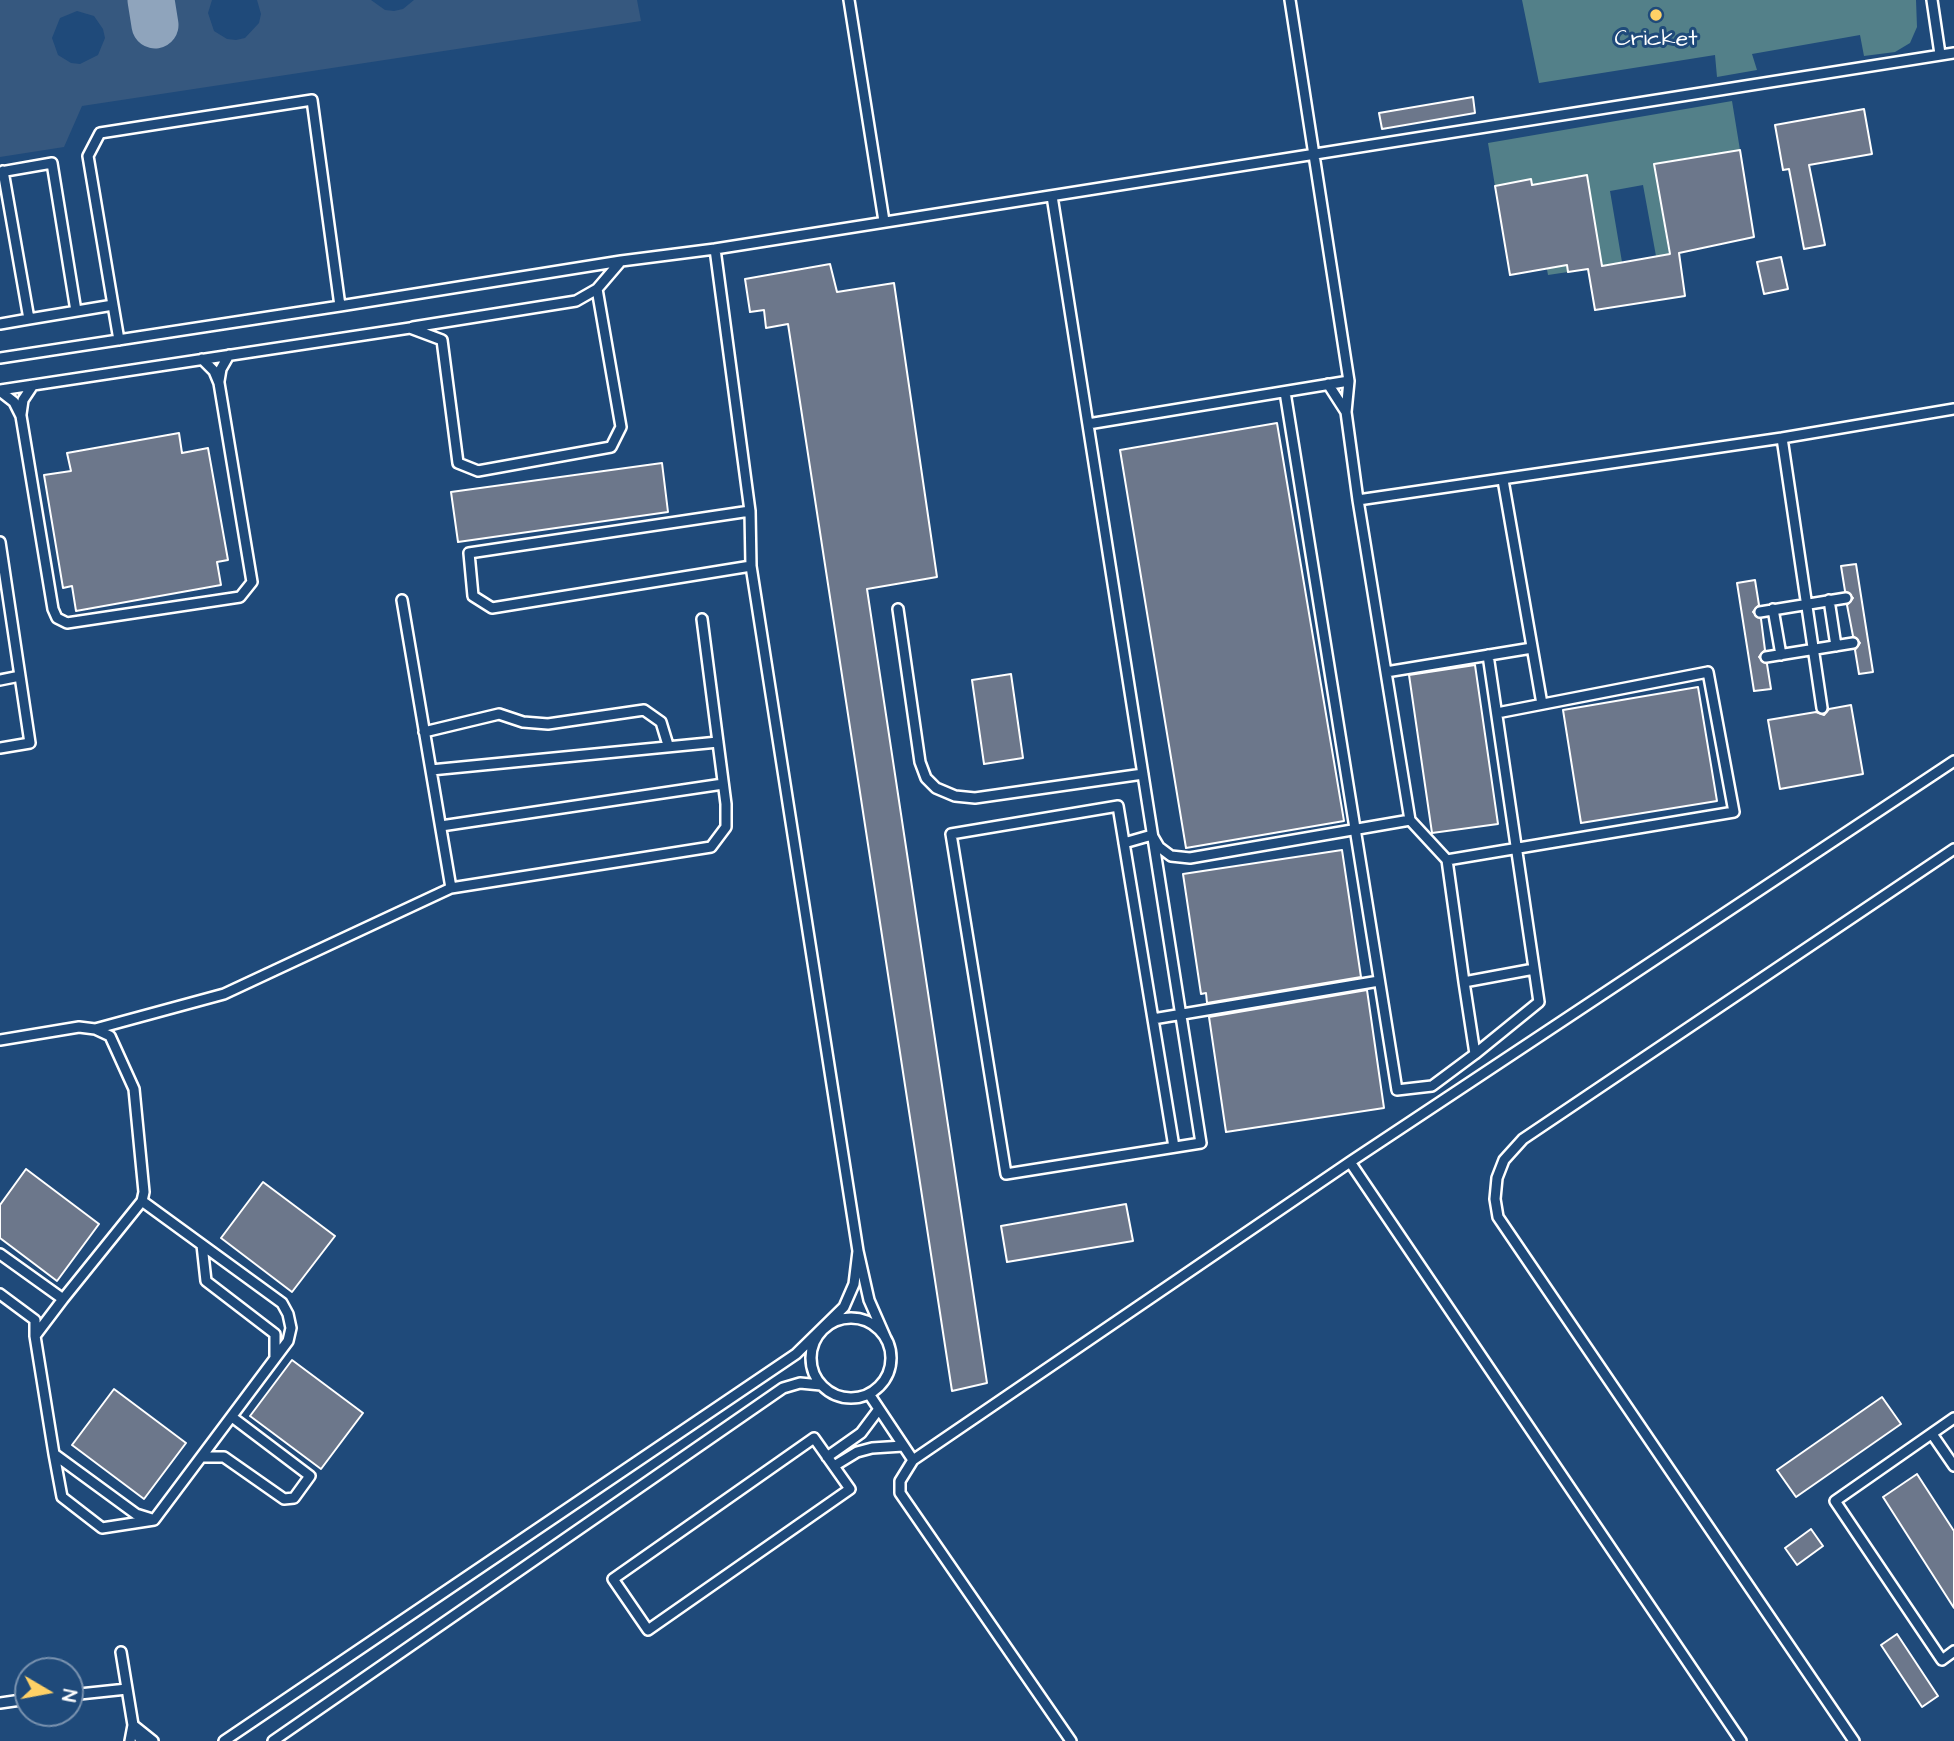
<!DOCTYPE html>
<style>
body{margin:0}
#map{position:relative;width:1954px;height:1741px;overflow:hidden;background:#1f4a7a;font-family:"Architects Daughter",sans-serif}
canvas{display:block}
.north{position:absolute;left:14px;top:1657px;width:70px;height:70px;box-sizing:border-box;background:#1f4a7a;border:2px solid #7992af;border-radius:50%;rotate:100deg;font-size:19px;font-weight:700;line-height:28px;text-align:center;color:#fff}
.north::after{content:'';display:block;margin:auto;width:24px;height:32px;background:#ffd166;clip-path:polygon(50% 0,100% 100%,50% 72%,0 100%)}
</style>
<div id="map">
<canvas width="1954" height="1741"></canvas>
<div class="north">N</div>
</div>
<script>
const ctx = document.querySelector('canvas').getContext('2d');
ctx.lineJoin = 'round';
function fill(path, color) {
  ctx.fillStyle = color;
  ctx.fill(path, 'evenodd');
}
function toPath(rows) {
  const path = new Path2D();
  for (const r of rows) {
    if (r.length === 3) {
      path.moveTo(r[0] + r[2], r[1]);
      path.arc(r[0], r[1], r[2], 0, 2 * Math.PI);
      continue;
    }
    path.moveTo(r[0], r[1]);
    for (let i = 2; i < r.length; i += 2) path.lineTo(r[i], r[i + 1]);
  }
  return path;
}
function trace(path, color, width, dash) {
  ctx.strokeStyle = color;
  ctx.lineWidth = width;
  ctx.lineCap = dash ? 'butt' : 'round';
  ctx.setLineDash(dash || []);
  ctx.stroke(path);
}
function label(font, color, halo, rows, align = 'center') {
  ctx.font = font + ' "Architects Daughter",sans-serif';
  ctx.lineWidth = 6;
  ctx.setLineDash([]);
  ctx.textBaseline = 'middle';
  ctx.strokeStyle = halo;
  ctx.fillStyle = color;
  for (const [text, x, y, turn = 0] of rows) {
    ctx.save();
    ctx.translate(x, y);
    ctx.rotate((+turn || 0) * Math.PI / 180);
    ctx.textAlign = isNaN(turn) ? turn : align;
    if (halo) ctx.strokeText(text, 0, 0);
    ctx.fillText(text, 0, 0);
    ctx.restore();
  }
}
const built = toPath([
 [0,0,212,0,208,13,214,31,227,39,236,40,245,38,259,23,261,14,257,0,371,0,385,10,394,11,403,9,414,0,637,0,641,21,82,106,64,147,0,157],
 [77,11,94,16,103,29,105,38,98,55,80,64,71,63,58,55,52,38,60,18]
]);
const green = toPath([
 [1522,0,1916,0,1917,27,1910,43,1895,52,1864,56,1860,35,1752,54,1757,70,1717,77,1715,55,1539,83],
 [1732,101,1740,150,1706,156,1707,246,1691,157,1654,164,1669,254,1656,256,1643,185,1610,191,1622,262,1602,266,1587,175,1554,181,1568,272,1548,275,1531,180,1495,186,1488,143]
]);
const taxiway = toPath([
 [151,0,155,25]
]);
const building = toPath([
 [1473,97,1475,113,1382,129,1379,113,1473,97],
 [1864,109,1872,154,1809,165,1825,245,1804,249,1789,169,1783,170,1775,125,1864,109],
 [1740,150,1754,237,1679,253,1685,296,1595,310,1588,269,1568,272,1567,265,1510,275,1495,186,1531,179,1532,185,1587,175,1602,266,1670,254,1654,164,1740,150],
 [1781,257,1788,289,1764,294,1757,262,1781,257],
 [830,264,837,292,894,283,937,577,867,589,987,1383,952,1391,788,324,766,328,764,310,750,312,745,279,830,264],
 [1277,423,1344,821,1186,848,1120,450,1277,423],
 [179,433,182,453,208,448,228,560,217,562,221,585,76,611,72,586,63,588,44,475,71,471,67,453,179,433],
 [662,463,668,512,458,542,451,492,662,463],
 [1856,564,1873,672,1859,674,1855,650,1860,643,1853,636,1847,605,1853,598,1845,591,1841,566,1856,564],
 [1755,580,1759,605,1753,612,1761,619,1765,650,1759,657,1767,664,1771,689,1754,691,1737,583,1755,580],
 [1475,665,1498,824,1432,833,1409,675,1475,665],
 [1011,674,1023,758,984,764,972,680,1011,674],
 [1698,687,1717,801,1581,823,1563,710,1698,687],
 [1851,705,1863,774,1780,789,1768,720,1816,712,1824,715,1829,709,1851,705],
 [1342,850,1361,977,1207,1003,1206,993,1201,994,1183,874,1342,850],
 [1367,990,1384,1108,1226,1132,1209,1017,1367,990],
 [26,1169,99,1224,57,1281,0,1238,0,1205,26,1169],
 [263,1182,335,1236,292,1292,221,1238,263,1182],
 [1126,1204,1133,1241,1007,1262,1001,1226,1126,1204],
 [292,1360,363,1413,321,1469,250,1416,292,1360],
 [114,1389,186,1443,144,1499,72,1445,114,1389],
 [1882,1397,1901,1424,1796,1497,1777,1470,1882,1397],
 [1917,1474,1954,1531,1954,1608,1883,1497,1917,1474],
 [1811,1529,1823,1546,1797,1565,1785,1548,1811,1529],
 [1897,1634,1938,1696,1922,1707,1881,1645,1897,1634]
]);
const service = toPath([
 [849,0,884,221],
 [1932,0,1940,54],
 [3,171,29,319,113,305,88,156,100,133,312,100,340,306,621,261,715,249],
 [0,172,52,163,76,311],
 [1052,196,1201,1143,1006,1174,951,834,1118,806,1174,1147],
 [113,305,119,340],
 [0,324,29,319],
 [413,327,576,301,597,289,621,261],
 [0,358,340,306],
 [219,381,221,369,229,355],
 [1328,384,1346,412,1349,381],
 [0,390,410,328,442,340,458,463,478,471,611,447,621,427,597,289],
 [0,391,14,402,21,416,53,609,57,618,67,623,240,597,252,582,219,383,214,371,202,359],
 [1285,392,1397,1090,1432,1086,1475,1054,1464,982],
 [1346,412,1358,500,1782,438,1954,409],
 [21,414,23,400,33,385],
 [1088,424,1349,381,1290,0],
 [1782,438,1822,708],
 [1503,480,1542,704],
 [1358,500,1410,820],
 [750,511,469,553,473,596,492,608,751,566],
 [0,542,30,743,0,748],
 [402,600,451,888],
 [1829,600,1836,646],
 [898,609,920,762,926,778,936,788,955,796,975,798,1143,774],
 [1773,609,1781,655],
 [1760,612,1846,598],
 [1766,657,1853,643],
 [1386,672,1532,648],
 [0,680,20,676],
 [424,732,499,714,523,722,548,724,644,710,661,722,668,745],
 [431,770,718,742],
 [441,826,723,784],
 [1124,843,1152,835,1159,847,1171,856,1190,858,1410,820,1447,860,1734,812,1708,672,1497,713],
 [1447,860,1464,982,1534,969],
 [1153,1019,1379,981],
 [95,1029,224,994,451,888,711,847,726,827,726,804,702,619],
 [0,1040,79,1027,95,1029,110,1036,134,1089,144,1192,142,1201,63,1299,0,1254],
 [1475,1054,1539,1002,1488,655],
 [1350,1162,1741,1741],
 [202,1245,206,1281,275,1334,275,1358],
 [858,1251,751,566,750,511,715,249,1954,53],
 [0,1294,35,1320,35,1336],
 [63,1299,35,1336,54,1454,136,1514,152,1519],
 [851,1358,40],
 [869,1394,913,1460],
 [1954,1418,1835,1501,1942,1660,1954,1651],
 [1932,1434,1954,1466],
 [814,1438,850,1489,648,1630,613,1579,814,1438],
 [54,1454,62,1497,102,1528,154,1520,288,1341,291,1328,288,1314,282,1303,142,1201],
 [203,1457,224,1457,284,1499,294,1498,310,1476,232,1417],
 [827,1457,861,1433,879,1409],
 [834,1466,857,1452,872,1448,903,1446],
 [121,1652,133,1725,141,1741],
 [70,1695,127,1689],
 [0,1703,28,1699],
 [130,1741,133,1725,153,1741],
 [224,1741,796,1354,844,1307,854,1284,858,1251,869,1300,887,1341],
 [273,1741,783,1388,800,1383,821,1385],
 [1071,1741,900,1493,900,1481,913,1460,1350,1162,1954,761],
 [1854,1741,1498,1217,1495,1199,1497,1178,1504,1160,1523,1139,1954,849]
]);
const markers = [
 [1656,15,7,"#ffd166"]
];
const poiNames = [
 ["Cricket",1656,40]
];
fill(built, '#36587f');
fill(green, '#538089');
trace(taxiway, '#8fa4bc', 47);
fill(building, '#6c778b');
trace(building, '#fff', 2);
trace(service, '#fff', 14);
trace(service, '#1f4a7a', 9);
for (const [x, y, r, color] of markers) {
  const dot = new Path2D();
  dot.arc(x, y, r, 0, 2 * Math.PI);
  ctx.fillStyle = color;
  ctx.fill(dot);
  trace(dot, '#1f4a7a', 2.5);
}
label('23px', '#fff', '#1f4a7a', poiNames);
</script>
